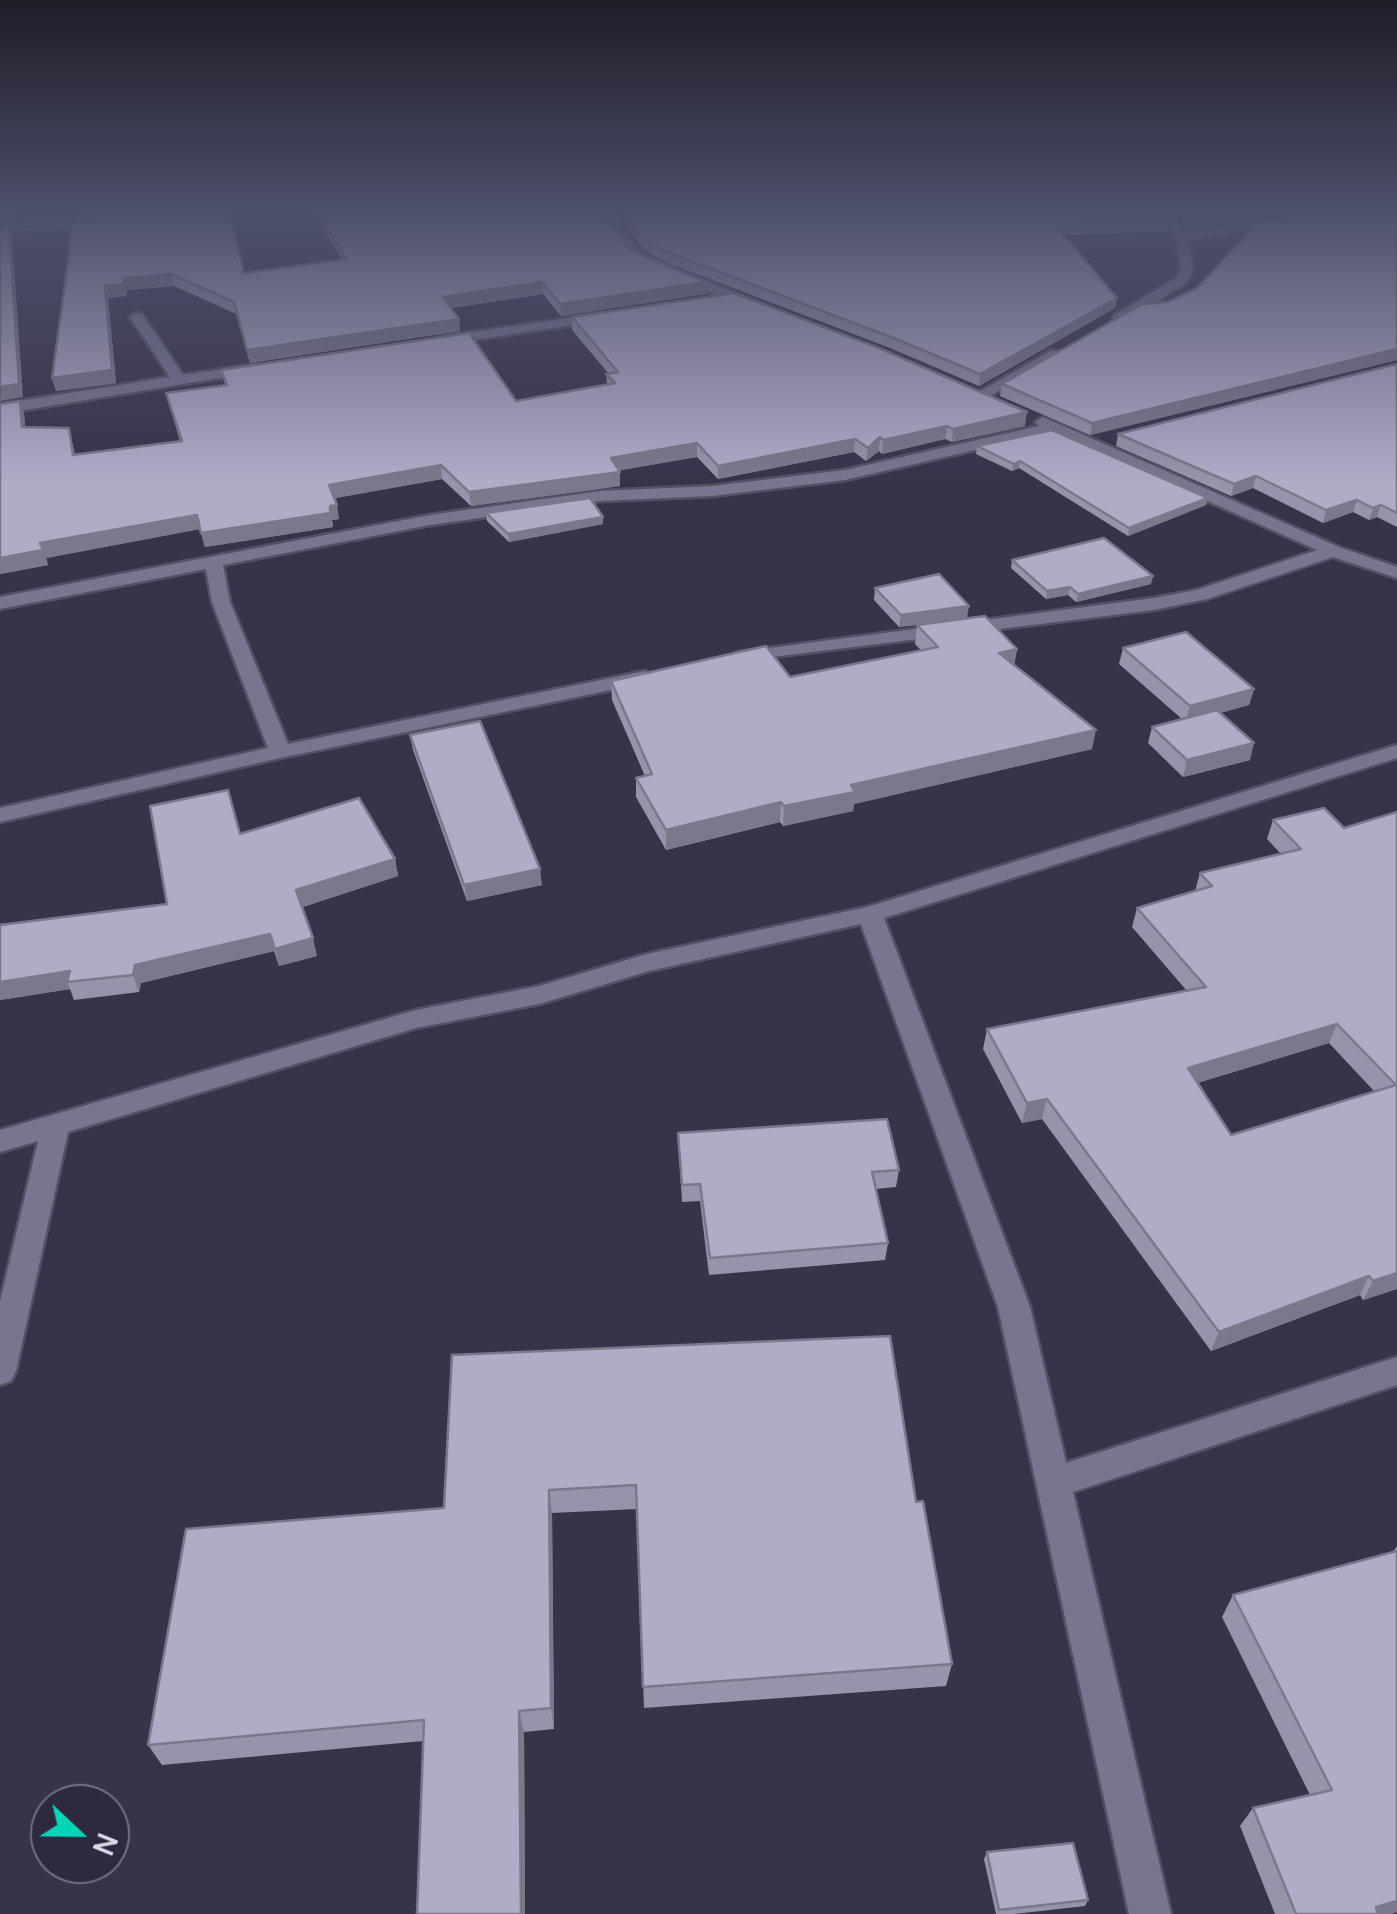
<!DOCTYPE html>
<style>
body{margin:0}
#map{position:relative;width:1397px;height:1914px;overflow:hidden;background:#383349;font-family:Manrope,sans-serif}
canvas{display:block}
.north{position:absolute;left:30px;top:1784px;width:100px;height:100px;box-sizing:border-box;background:#2e293e;border:2px solid #746f82;border-radius:50%;rotate:112deg;font-size:28px;font-weight:700;line-height:40px;text-align:center;color:#dcd9e7}
.north::after{content:'';display:block;margin:auto;width:35px;height:45px;background:#02d5b6;clip-path:polygon(50% 0,100% 100%,50% 72%,0 100%)}
</style>
<div id="map">
<canvas width="1397" height="1914"></canvas>
<div class="north">N</div>
</div>
<script>
const ctx = document.querySelector('canvas').getContext('2d');
ctx.lineJoin = 'round';
function toPath(rows) {
  const path = new Path2D();
  for (const r of rows) {
    path.moveTo(r[0], r[1]);
    for (let i = 2; i < r.length; i += 2) path.lineTo(r[i], r[i + 1]);
  }
  return path;
}
function trace(path, color, width, dash) {
  ctx.strokeStyle = color;
  ctx.lineWidth = width;
  ctx.lineCap = dash ? 'butt' : 'round';
  ctx.setLineDash(dash || []);
  ctx.stroke(path);
}
function fill(path, color) {
  ctx.fillStyle = color;
  ctx.fill(path, 'evenodd');
}
const street = toPath([
 [601,214,613,214,640,252,763,305,751,308,656,272,632,258,601,214],
 [1163,214,1175,214,1185,233,1302,214,1333,214,1188,240,1193,269,1186,283,1123,322,1113,322,1113,316,1176,278,1181,269,1175,237,1163,214],
 [110,218,106,225,0,233,0,225,110,218],
 [137,313,142,314,183,375,256,364,263,368,256,372,0,414,0,404,170,377,130,317,137,313],
 [602,313,607,314,607,320,439,345,432,341,439,337,602,313],
 [1052,350,1064,353,987,398,974,395,1052,350],
 [1043,417,1339,547,1397,567,1397,578,1333,557,1207,599,1154,610,731,662,728,658,738,652,1154,598,1196,590,1317,550,1053,432,845,480,712,496,600,501,430,525,223,565,230,602,288,744,645,671,655,677,645,683,280,758,0,822,0,808,268,748,212,602,206,569,0,609,0,597,430,515,600,491,712,486,845,470,1039,426,1035,422,1043,417],
 [1397,745,1397,758,884,918,1030,1307,1066,1463,1397,1357,1397,1385,1073,1492,1171,1914,1129,1914,998,1307,861,924,649,971,539,1004,416,1028,68,1132,16,1371,11,1381,0,1385,0,1302,38,1141,0,1152,0,1130,416,1010,539,986,647,954,867,907,1397,745]
]);
const wall = toPath([
 [315,214,590,214,630,250,706,294,561,316,543,294,451,308,459,319,460,331,250,363,236,314,174,286,127,290,126,296,108,298,116,383,56,391,52,378,74,218,244,273,342,259],
 [624,214,1169,221,1167,231,1064,235,1117,298,1115,308,979,386,890,348,668,263,643,249,624,223],
 [1179,214,1276,214,1187,229],
 [1397,214,1397,360,1090,435,1000,396,1002,384,1197,288],
 [572,317,1025,426,952,442,945,439,882,454,879,451,866,461,854,452,718,479,697,457,619,470,620,486,471,506,442,479,334,498,339,519,332,520,333,527,205,547,200,529,46,558,48,565,0,574,20,401,24,414,25,427,69,428,75,455,180,441,166,393,225,385,221,370,516,401,607,384,606,374,609,374,572,330],
 [1397,364,1397,527,1377,517,1369,520,1353,512,1323,523,1253,488,1231,496,1116,446,1118,434],
 [977,446,1208,498,1206,505,1128,536,1019,468,1012,471,976,454],
 [486,513,603,517,603,524,509,542,487,521],
 [1012,560,1151,584,1076,602,1068,595,1046,599,1011,568],
 [875,588,967,618,1017,649,1014,665,1092,749,854,804,853,811,783,826,780,822,666,850,636,797,636,778,645,776,612,700,611,681,790,677,921,650,915,644,917,625,899,627,874,600],
 [1123,648,1254,689,1249,705,1220,713,1250,760,1183,777,1148,743,1152,727,1182,719,1119,664],
 [410,735,542,885,467,901,413,750],
 [1397,812,1397,1289,1363,1300,1360,1295,1211,1351,1042,1119,1022,1123,983,1049,987,1029,1187,991,1132,927,1137,908,1195,891,1200,873,1281,854,1267,839,1273,820,1344,828],
 [1329,1043,1374,1091,1231,1135,1197,1083],
 [395,859,398,876,302,907,317,956,279,966,274,951,141,983,139,992,74,1000,70,989,0,1000,167,904],
 [678,1133,899,1170,896,1187,876,1189,888,1243,885,1260,709,1275,700,1201,682,1202],
 [452,1355,916,1502,952,1664,946,1686,644,1708,637,1509,552,1513,554,1729,524,1732,525,1914,417,1914,423,1741,162,1765,148,1745,444,1508],
 [1397,1546,1397,1912,1391,1914,1275,1914,1240,1826,1253,1808,1310,1795,1222,1617,1233,1595,1392,1553],
 [987,1852,1088,1900,1085,1906,1014,1914,996,1914,984,1859]
]);
const shadedWall = toPath([
 [0,214,11,214,11,220,0,222],
 [1218,214,1276,214,1187,229,1189,219],
 [9,224,12,236,23,397,0,401],
 [171,274,174,286,127,290,126,296,108,298,116,383,56,391,52,378,105,286,124,278],
 [542,282,543,294,445,309,443,297],
 [706,282,706,294,561,316,560,304],
 [1117,298,1115,308,979,386,980,374],
 [459,319,460,331,250,363,247,350],
 [1397,349,1397,360,1090,435,1092,423],
 [20,401,24,414,26,440,22,427],
 [1027,412,1025,426,952,442,953,429],
 [947,426,945,439,882,454,883,440],
 [880,437,879,451,866,461,868,448],
 [855,439,854,452,718,479,718,466],
 [697,443,697,457,611,472,611,458],
 [1020,461,1019,468,1012,471,1014,464],
 [441,465,442,479,331,499,329,485],
 [620,472,620,486,471,506,469,492],
 [1256,476,1253,488,1231,496,1234,484],
 [1208,498,1206,505,1128,536,1129,528],
 [1357,500,1353,512,1323,523,1326,510],
 [337,505,339,519,332,520,333,527,205,547,201,533],
 [1381,505,1377,517,1369,520,1373,508],
 [197,515,200,529,46,558,48,565,0,574,0,558,40,543],
 [603,517,603,524,509,542,508,534],
 [1153,576,1151,584,1076,602,1078,594],
 [1070,587,1068,595,1046,599,1047,591],
 [969,606,967,618,899,627,901,615],
 [1017,649,1014,668,999,653],
 [1254,689,1249,705,1185,722,1190,706],
 [1096,730,1092,749,854,804,853,811,783,826,784,806,851,785],
 [1254,743,1250,760,1183,777,1187,760],
 [781,802,780,822,666,850,666,830],
 [395,859,398,876,300,908,296,890],
 [540,869,542,885,467,901,464,885],
 [270,934,274,951,141,983,139,992,133,975,135,965],
 [313,938,317,956,279,966,275,949],
 [70,971,67,982,70,989,0,1000,0,982],
 [1337,1024,1329,1043,1181,1088,1188,1068],
 [1047,1099,1042,1119,1022,1123,1027,1103],
 [1397,1273,1397,1289,1363,1300,1373,1281],
 [1369,1276,1360,1295,1211,1351,1219,1332],
 [549,1490,552,1513,554,1729,551,1708],
 [519,1711,524,1732,525,1914,521,1914],
 [1397,1901,1397,1912,1391,1914,1369,1914,1376,1907]
]);
const building = toPath([
 [110,214,229,214,244,273,346,259,320,214,604,214,630,250,706,282,560,304,542,282,443,297,459,319,247,350,234,302,171,274,124,278,123,284,105,286,112,370,52,378,74,218,110,214],
 [625,214,1166,214,1169,221,1056,226,1117,298,980,374,891,337,667,252,642,239,625,214],
 [1187,214,1218,214,1189,219,1187,214],
 [1300,214,1397,214,1397,349,1092,423,1002,384,1142,304,1167,302,1197,288,1258,222,1300,214],
 [9,224,19,384,0,387,0,225,9,224],
 [734,293,879,348,1027,412,953,429,947,426,883,440,880,437,868,448,855,439,718,466,697,443,611,458,620,472,469,492,441,465,329,485,337,505,330,506,330,513,201,533,197,515,40,543,43,550,0,558,0,404,20,401,22,427,69,428,73,455,182,441,166,393,227,385,221,370,469,333,516,401,615,383,606,374,618,372,572,317,734,293],
 [1397,364,1397,513,1381,505,1373,508,1357,500,1326,510,1256,476,1234,484,1118,434,1397,364],
 [1052,430,1208,498,1129,528,1020,461,1014,464,977,446,1052,430],
 [590,498,603,517,508,534,486,513,590,498],
 [1104,538,1153,576,1078,594,1070,587,1047,591,1012,560,1104,538],
 [939,574,969,606,901,615,875,588,939,574],
 [985,616,1017,649,999,653,1096,730,851,785,855,792,784,806,781,802,666,830,636,778,652,774,611,681,766,646,790,677,938,647,917,625,985,616],
 [1186,632,1254,689,1190,706,1123,648,1186,632],
 [1217,710,1254,743,1187,760,1152,727,1217,710],
 [480,721,540,869,464,885,410,735,480,721],
 [228,790,240,834,359,798,395,859,296,890,313,938,275,949,270,934,135,965,133,975,67,982,70,971,0,982,0,925,167,904,150,806,228,790],
 [1324,808,1344,828,1397,812,1397,1273,1373,1281,1369,1276,1219,1332,1047,1099,1027,1103,987,1029,1206,987,1137,908,1212,886,1200,873,1301,849,1273,820,1324,808],
 [1337,1024,1396,1085,1231,1135,1188,1068,1337,1024],
 [887,1119,899,1170,872,1172,888,1243,710,1258,700,1184,682,1185,678,1133,887,1119],
 [890,1336,916,1502,923,1501,952,1664,643,1687,636,1485,549,1490,551,1708,519,1711,521,1914,417,1914,424,1720,148,1745,186,1529,444,1508,452,1355,890,1336],
 [1397,1551,1397,1901,1376,1907,1378,1914,1296,1914,1253,1808,1332,1790,1233,1595,1397,1551],
 [1073,1843,1088,1900,999,1910,987,1852,1073,1843]
]);
trace(street, '#554f63', 5);
fill(street, '#7a758e');
fill(wall, '#9893aa');
fill(shadedWall, '#7c788b');
fill(building, '#b1abc6');
trace(building, '#7c788b', 2.5);
const sky = ctx.createLinearGradient(0, 0, 0, 482);
sky.addColorStop(0, '#1f1c28');
sky.addColorStop(0.44, '#4d506a');
sky.addColorStop(1, '#4d506a00');
ctx.fillStyle = sky;
ctx.fillRect(0, 0, 1397, 482);
</script>
